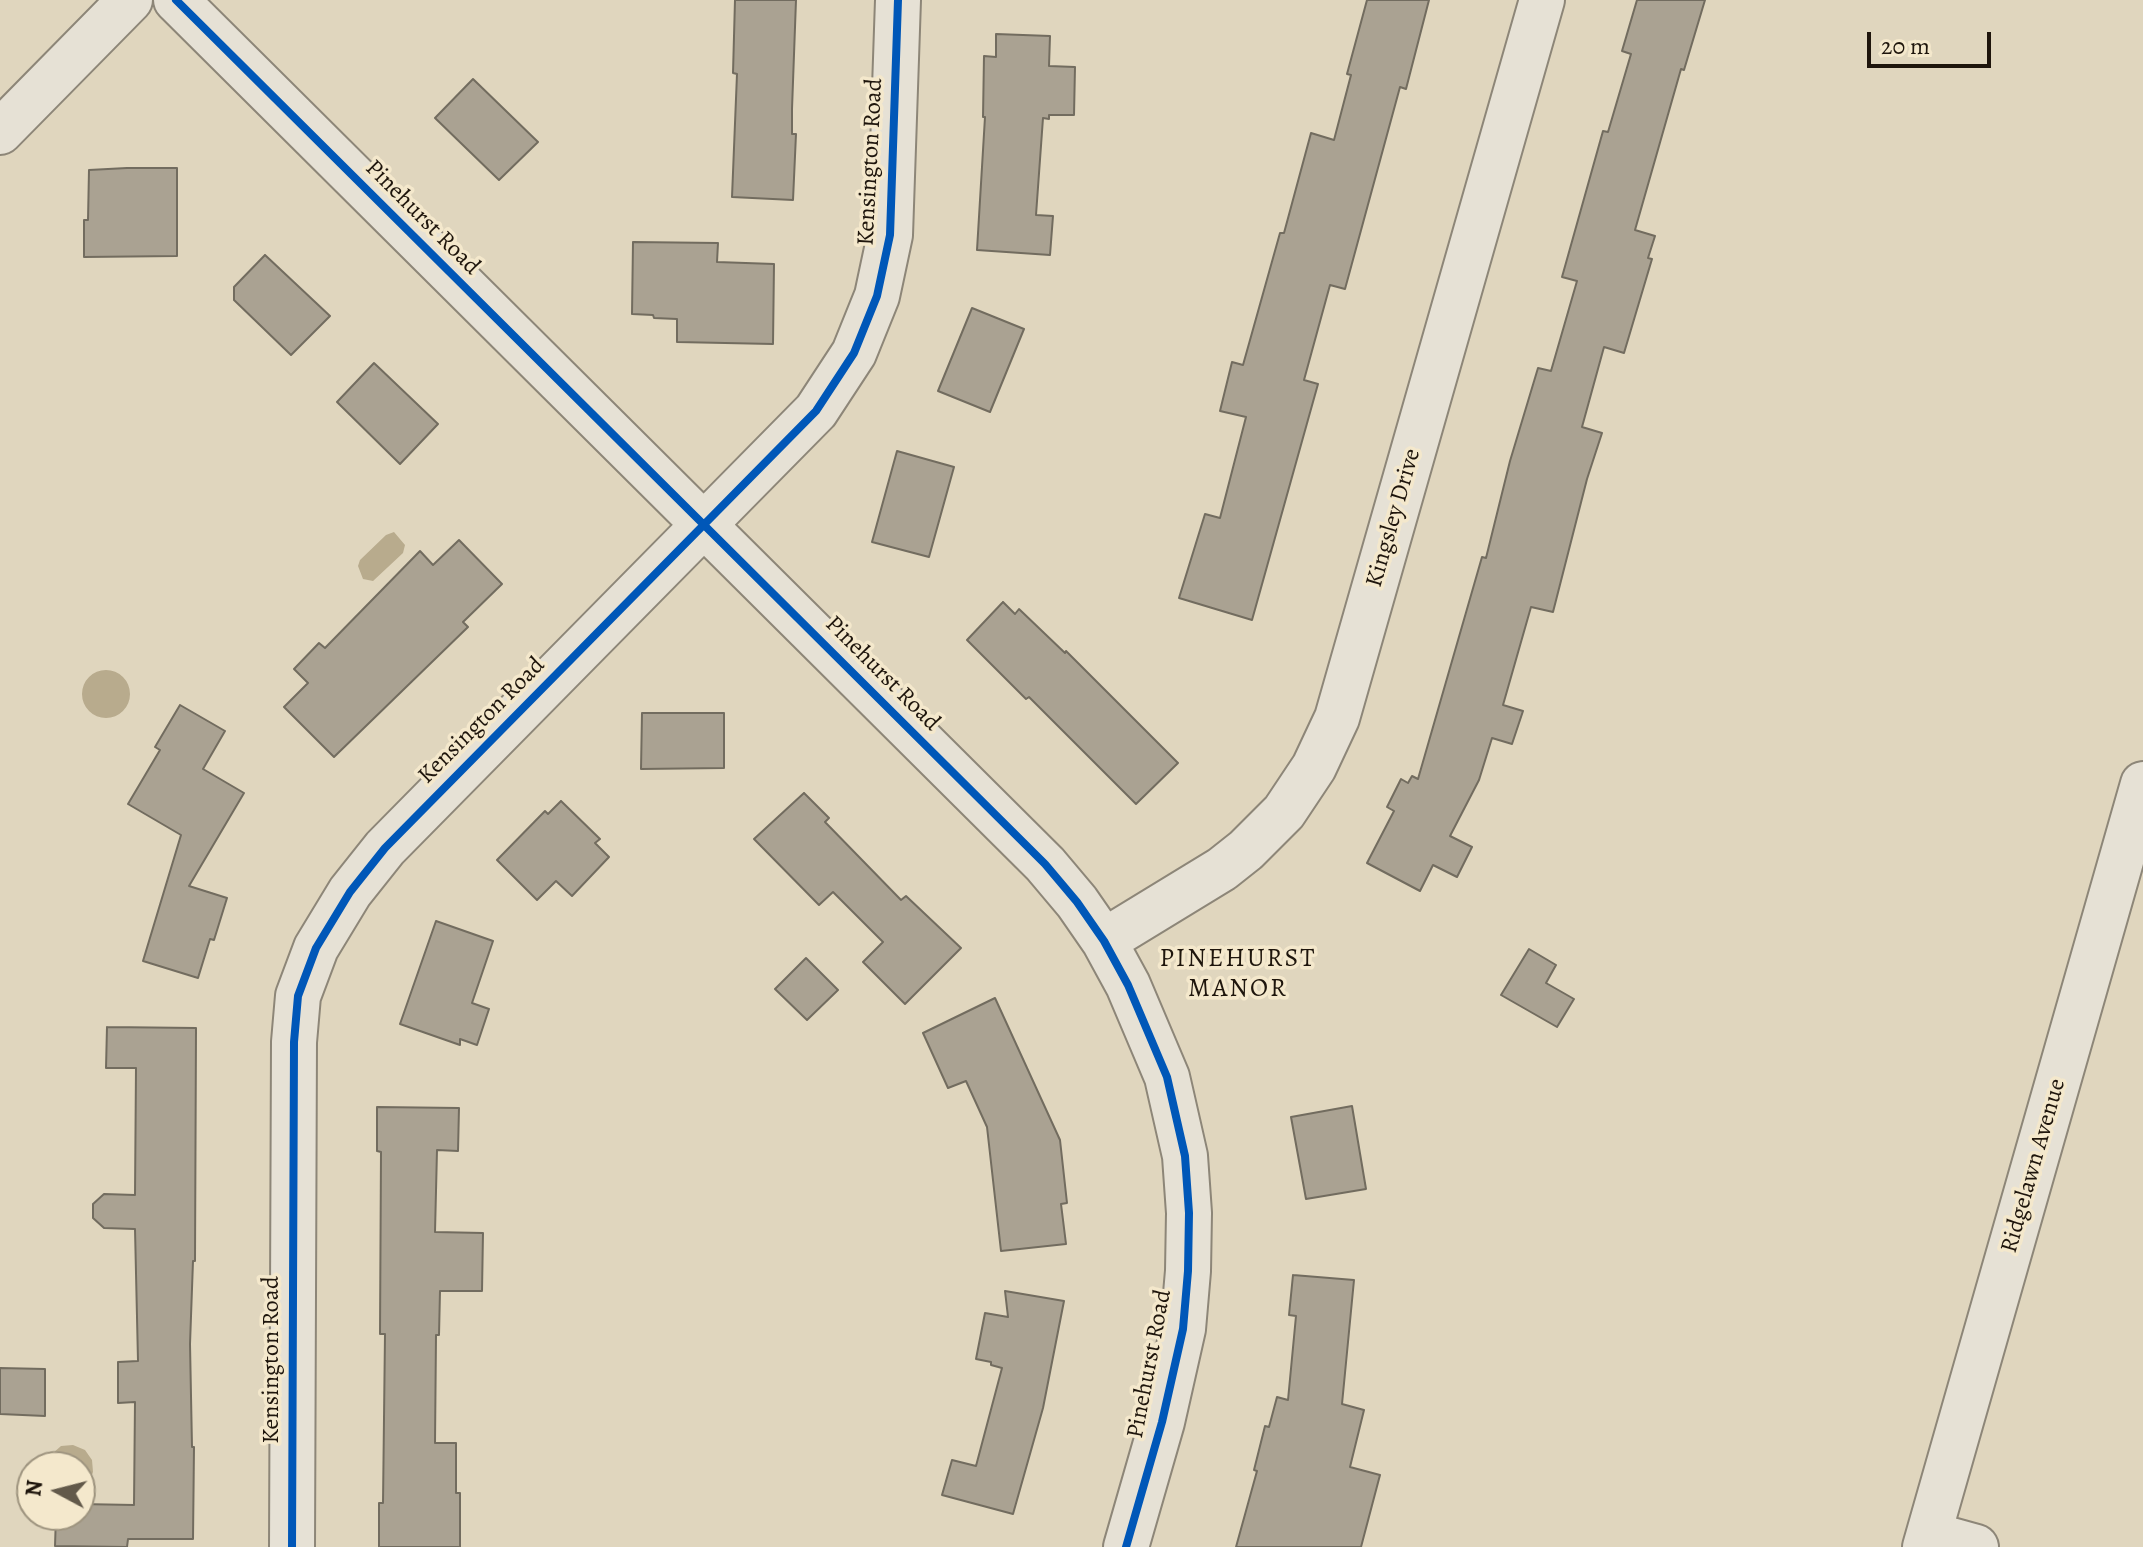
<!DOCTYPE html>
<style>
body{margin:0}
#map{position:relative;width:2143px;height:1547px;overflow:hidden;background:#e0d6be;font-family:Alegreya,serif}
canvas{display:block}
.north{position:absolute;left:16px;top:1451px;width:80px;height:80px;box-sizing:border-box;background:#f4e8cc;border:2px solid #9e947f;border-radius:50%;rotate:277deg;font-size:22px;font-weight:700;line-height:32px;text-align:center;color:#1e150c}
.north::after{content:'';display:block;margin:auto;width:28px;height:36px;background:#62594a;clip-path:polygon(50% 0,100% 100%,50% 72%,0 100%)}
.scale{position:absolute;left:1867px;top:32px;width:124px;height:36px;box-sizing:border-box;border:4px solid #1e150c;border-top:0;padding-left:10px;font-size:24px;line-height:28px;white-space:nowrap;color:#1e150c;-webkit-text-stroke:6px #f4e8cc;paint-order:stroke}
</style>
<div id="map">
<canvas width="2143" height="1547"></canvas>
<div class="north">N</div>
<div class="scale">20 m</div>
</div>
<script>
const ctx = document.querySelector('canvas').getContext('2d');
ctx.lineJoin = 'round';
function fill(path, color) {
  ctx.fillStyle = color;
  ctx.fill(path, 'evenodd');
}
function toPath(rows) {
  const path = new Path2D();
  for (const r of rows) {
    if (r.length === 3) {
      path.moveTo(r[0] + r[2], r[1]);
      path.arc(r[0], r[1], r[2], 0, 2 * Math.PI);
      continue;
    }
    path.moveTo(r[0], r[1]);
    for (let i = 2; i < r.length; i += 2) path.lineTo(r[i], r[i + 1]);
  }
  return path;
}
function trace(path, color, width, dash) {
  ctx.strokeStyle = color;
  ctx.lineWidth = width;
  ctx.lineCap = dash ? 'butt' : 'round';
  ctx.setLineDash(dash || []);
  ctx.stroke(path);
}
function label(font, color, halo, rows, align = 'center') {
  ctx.font = font + ' Alegreya,serif';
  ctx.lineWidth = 7;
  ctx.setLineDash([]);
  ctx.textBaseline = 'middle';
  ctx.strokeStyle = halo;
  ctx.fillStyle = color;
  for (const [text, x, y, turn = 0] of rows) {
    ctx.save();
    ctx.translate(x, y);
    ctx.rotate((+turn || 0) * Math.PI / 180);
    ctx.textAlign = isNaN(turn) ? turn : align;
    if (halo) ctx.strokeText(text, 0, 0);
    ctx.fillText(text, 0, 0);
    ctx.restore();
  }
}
const water = toPath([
 [394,532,405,545,403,553,373,581,363,579,358,566,360,560,386,535],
 [106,694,24],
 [73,1445,85,1450,92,1460,93,1472,88,1483,80,1490,80,1467,47,1467,52,1454,61,1446]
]);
const building = toPath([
 [735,0,796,0,792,109,792,134,796,134,793,200,732,197,737,74,733,73,735,0],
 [1367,0,1429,0,1406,89,1400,87,1345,289,1330,285,1304,380,1318,384,1252,620,1179,598,1205,514,1220,518,1246,417,1220,411,1232,362,1243,365,1280,233,1284,233,1311,133,1334,140,1351,75,1347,74,1367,0],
 [1637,0,1705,0,1684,70,1681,69,1635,230,1655,236,1648,258,1652,259,1624,353,1604,347,1582,427,1602,433,1587,479,1553,612,1531,607,1503,705,1523,711,1512,744,1492,738,1479,780,1450,836,1472,847,1457,877,1433,865,1420,891,1367,863,1394,811,1387,807,1401,779,1408,783,1412,776,1418,779,1482,557,1486,558,1510,461,1538,368,1551,371,1577,281,1562,277,1603,131,1608,132,1631,54,1622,51,1637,0],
 [996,34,1050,36,1049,66,1075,67,1074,115,1049,115,1049,119,1043,118,1036,215,1053,216,1050,255,977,250,985,117,983,117,984,56,996,57,996,34],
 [473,79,538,142,499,180,435,118,473,79],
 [127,168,177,168,177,256,84,257,84,220,88,220,89,170,127,168],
 [633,242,718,243,717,262,774,264,773,344,677,342,677,319,654,318,653,315,632,314,633,242],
 [265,255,330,316,291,355,234,300,234,287,265,255],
 [972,308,1024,329,990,412,938,391,972,308],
 [374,363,438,424,400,464,337,402,374,363],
 [897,451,954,467,929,557,872,542,897,451],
 [459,540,502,584,463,622,468,627,334,757,284,707,308,683,294,669,319,643,325,648,420,551,433,565,459,540],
 [1003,602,1015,614,1019,609,1065,653,1066,651,1178,763,1136,804,1029,697,1026,699,967,640,1003,602],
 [180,705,225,731,203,769,244,793,189,886,227,898,214,940,210,939,198,978,143,961,181,835,128,804,160,750,155,747,180,705],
 [642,713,724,713,724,768,641,769,642,713],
 [804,793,829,818,825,822,901,900,906,896,961,948,905,1004,863,962,883,942,833,892,819,905,754,839,804,793],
 [561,801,600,839,595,843,609,857,572,896,556,881,537,900,497,860,545,811,548,814,561,801],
 [436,921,493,941,472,1003,489,1009,477,1045,460,1039,460,1045,400,1024,436,921],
 [1529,949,1556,965,1546,983,1574,999,1557,1027,1501,995,1529,949],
 [806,958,838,990,807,1020,775,989,806,958],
 [995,998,1060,1140,1067,1203,1061,1204,1066,1244,1001,1251,987,1127,966,1081,948,1088,923,1033,995,998],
 [107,1027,196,1028,195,1261,193,1261,190,1344,192,1447,194,1447,193,1539,128,1539,127,1547,55,1546,56,1515,80,1515,80,1504,134,1505,135,1402,118,1403,118,1362,138,1361,135,1229,104,1228,93,1218,93,1204,104,1194,135,1195,136,1068,106,1068,107,1027],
 [1352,1106,1366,1189,1306,1199,1291,1117,1352,1106],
 [377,1107,459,1108,458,1151,437,1150,435,1232,483,1233,482,1291,440,1291,439,1335,436,1335,435,1443,456,1443,456,1493,460,1493,460,1547,379,1547,379,1503,383,1503,385,1334,380,1334,381,1152,377,1151,377,1107],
 [1293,1275,1354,1280,1342,1404,1364,1410,1350,1467,1380,1475,1361,1547,1236,1547,1257,1471,1254,1470,1265,1426,1269,1427,1277,1397,1288,1400,1296,1316,1289,1315,1293,1275],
 [1005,1291,1064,1301,1043,1408,1013,1514,942,1495,952,1460,976,1466,1002,1368,991,1365,991,1362,976,1359,985,1313,1008,1317,1005,1291],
 [0,1368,45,1369,45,1416,0,1414,0,1368]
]);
const minor = toPath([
 [176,0,1045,864,1077,902,1104,941,1128,985,1167,1077,1185,1156,1189,1213,1188,1271,1183,1329,1162,1422,1126,1547],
 [0,132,130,0],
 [1104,941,1222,869,1246,850,1284,812,1314,767,1337,718,1542,0],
 [1929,1534,1976,1547],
 [292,1547,294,1042,298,996,316,948,350,892,385,848,816,411,854,353,877,296,890,235,898,0],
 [1925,1547,2143,784]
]);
const cycleway = toPath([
 [176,0,1045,864,1077,902,1104,941,1128,985,1167,1077,1185,1156,1189,1213,1188,1271,1183,1329,1162,1422,1126,1547],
 [292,1547,294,1042,298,996,316,948,350,892,385,848,816,411,854,353,877,296,890,235,898,0]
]);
const streetNames = [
 ["Kensington Road",871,162,-87],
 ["Pinehurst Road",422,218,45],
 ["Kingsley Drive",1394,518,-74],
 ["Pinehurst Road",882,674,45],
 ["Kensington Road",482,721,-45],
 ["Ridgelawn Avenue",2034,1166,-74],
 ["Kensington Road",272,1360,-90],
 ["Pinehurst Road",1150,1364,-79]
];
const neighbourhoodNames = [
 ["PINEHURST",1238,960],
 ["MANOR",1238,990]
];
fill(water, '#b8ab8d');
fill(building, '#aaa292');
trace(building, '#726c5f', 2);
trace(minor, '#8d8678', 48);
trace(minor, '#e6e1d5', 44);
trace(cycleway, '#0057b8', 8);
label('24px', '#1e150c', '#f4e8cc', streetNames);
ctx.letterSpacing = '2px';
label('26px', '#1e150c', '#f4e8cc', neighbourhoodNames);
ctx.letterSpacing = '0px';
</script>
